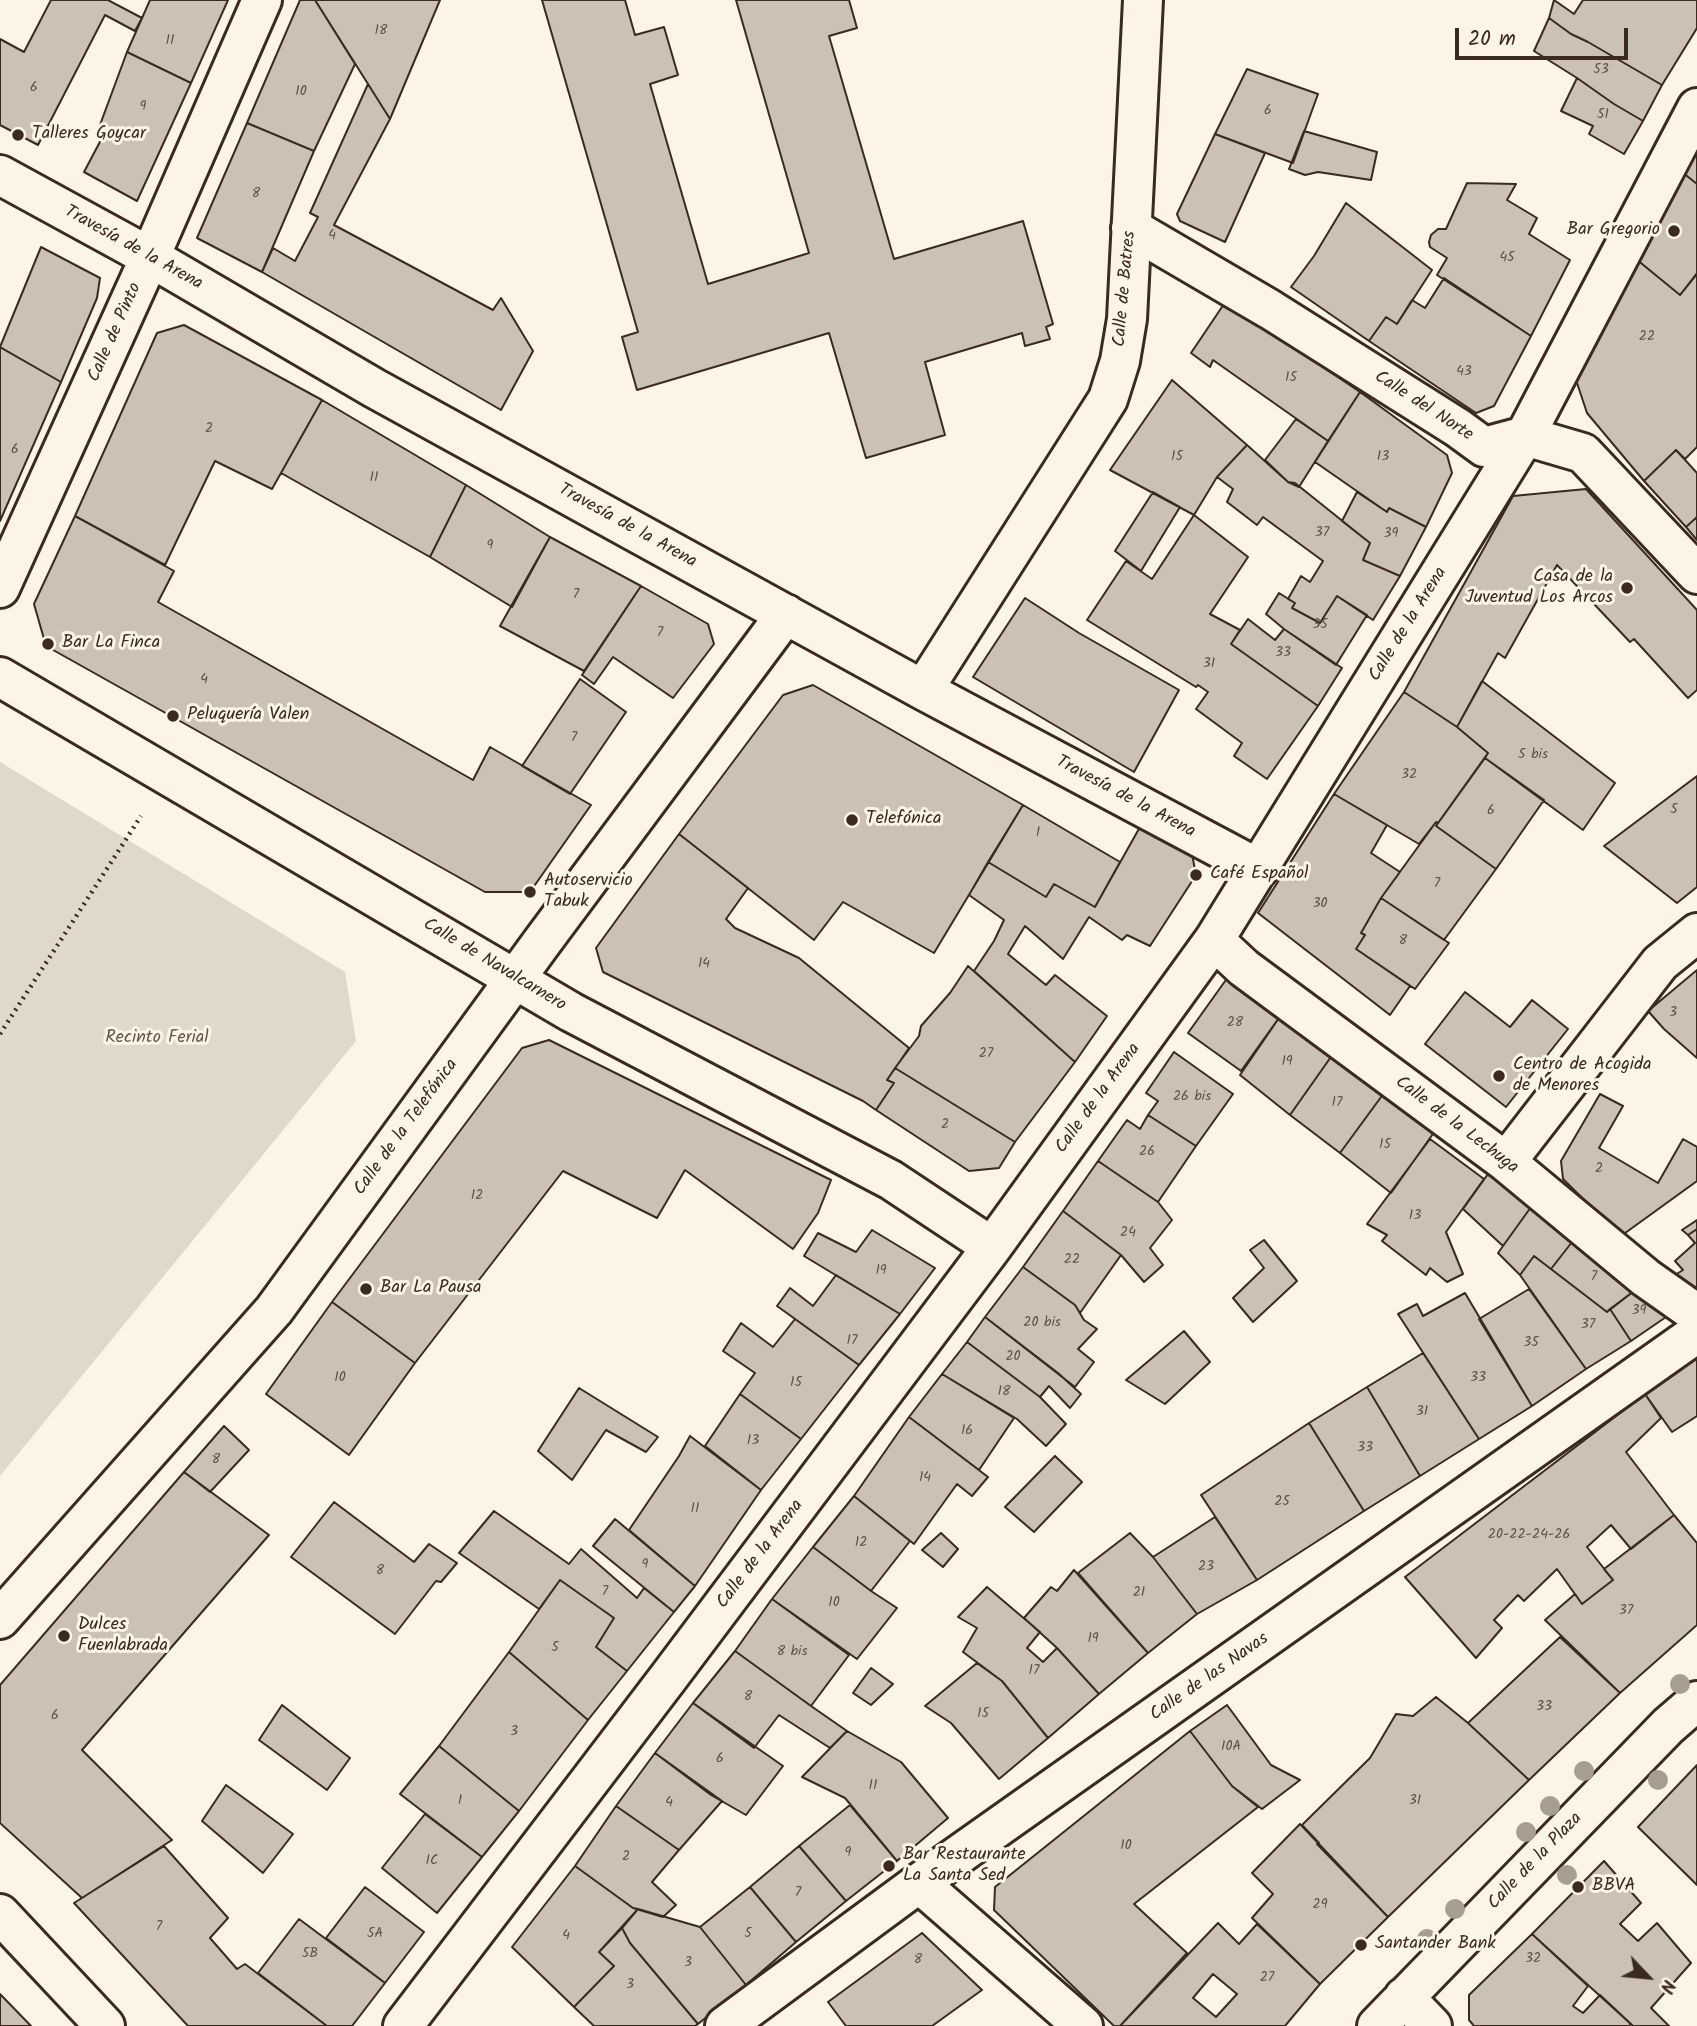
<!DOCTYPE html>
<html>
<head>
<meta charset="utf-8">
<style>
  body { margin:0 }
  #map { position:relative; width:1697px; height:2026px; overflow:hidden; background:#fcf5e5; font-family:Kalam,sans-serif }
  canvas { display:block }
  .north { position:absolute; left:1613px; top:1942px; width:70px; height:70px; -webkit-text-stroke:5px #fcf5e5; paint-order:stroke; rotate:116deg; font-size:19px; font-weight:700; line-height:28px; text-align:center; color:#3b2a1e }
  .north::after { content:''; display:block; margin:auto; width:24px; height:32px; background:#3b2a1e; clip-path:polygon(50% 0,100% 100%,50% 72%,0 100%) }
  .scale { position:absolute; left:1455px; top:28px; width:173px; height:32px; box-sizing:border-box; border:4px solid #3b2a1e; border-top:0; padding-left:9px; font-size:21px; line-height:24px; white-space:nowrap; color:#3b2a1e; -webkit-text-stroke:5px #fcf5e5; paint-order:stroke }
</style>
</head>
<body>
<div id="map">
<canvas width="1697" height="2026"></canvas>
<div class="north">N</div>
<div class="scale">20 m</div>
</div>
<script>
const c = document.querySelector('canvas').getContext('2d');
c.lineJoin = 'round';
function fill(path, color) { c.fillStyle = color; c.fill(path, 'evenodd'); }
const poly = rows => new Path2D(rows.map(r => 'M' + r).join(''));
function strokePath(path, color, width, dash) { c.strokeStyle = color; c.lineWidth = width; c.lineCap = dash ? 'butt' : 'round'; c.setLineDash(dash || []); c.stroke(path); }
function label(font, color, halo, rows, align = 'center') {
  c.font = font + ' Kalam,sans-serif'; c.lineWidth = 6; c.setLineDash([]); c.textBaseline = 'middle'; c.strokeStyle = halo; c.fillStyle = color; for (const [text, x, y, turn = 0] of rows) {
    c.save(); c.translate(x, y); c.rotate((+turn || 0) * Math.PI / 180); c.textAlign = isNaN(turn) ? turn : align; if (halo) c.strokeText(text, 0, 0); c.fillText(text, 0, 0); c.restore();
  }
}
fill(poly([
  [0,762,345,972,356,1041,0,1476]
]), '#e0d8c8');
const building = poly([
  [51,0,108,0,142,18,135,31,105,15,38,145,0,125,0,39,24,52,51,0],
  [150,0,228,0,191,83,127,52,150,0],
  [300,0,315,0,355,64,314,151,247,123,300,0],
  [315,0,440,0,390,119,368,84,315,0],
  [542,0,625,0,635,35,664,27,678,75,650,84,708,284,809,253,736,0,849,0,857,28,829,36,894,259,1023,221,1053,324,1046,327,1050,339,1025,346,1022,333,925,362,945,435,866,458,829,333,637,390,622,337,638,332,542,0],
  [1554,0,1574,14,1583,0,1697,0,1697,28,1662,85,1588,42,1571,34,1549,18,1554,0],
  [1549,18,1571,34,1588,42,1662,85,1643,121,1614,104,1577,78,1534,51,1549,18],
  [127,52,191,83,137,201,84,172,103,136,97,133,127,52],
  [1247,69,1318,94,1293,163,1215,134,1247,69],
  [1577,78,1614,104,1643,121,1624,154,1589,134,1593,126,1561,111,1577,78],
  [368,84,390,119,334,225,493,310,501,298,533,351,501,410,262,272,273,248,295,261,318,217,310,213,368,84],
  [247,123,314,151,262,272,197,238,247,123],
  [1304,131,1377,152,1371,180,1318,172,1305,175,1289,169,1304,131],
  [1215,134,1265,153,1225,242,1180,221,1177,214,1215,134],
  [1697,152,1697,184,1682,172,1697,152],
  [1682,172,1697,184,1697,273,1680,295,1636,259,1682,172],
  [1467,183,1516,184,1507,200,1537,218,1529,234,1570,260,1531,336,1437,275,1447,258,1430,247,1429,242,1431,235,1438,229,1446,229,1467,183],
  [1346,203,1432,270,1397,324,1386,317,1369,341,1291,287,1314,256,1346,203],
  [41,247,100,278,97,298,61,382,0,347,41,247],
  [1636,259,1680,295,1697,274,1697,447,1685,459,1676,450,1644,481,1587,413,1576,380,1636,259],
  [1444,278,1531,336,1494,406,1476,413,1369,341,1386,317,1397,324,1412,300,1425,308,1444,278],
  [1226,301,1360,392,1328,441,1213,360,1210,367,1191,353,1226,301],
  [184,325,322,400,272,489,215,461,165,565,75,516,157,333,184,325],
  [0,347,61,382,0,521,0,347],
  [1172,380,1247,445,1217,477,1194,515,1110,470,1172,380],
  [1360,392,1447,455,1452,473,1426,527,1389,508,1387,512,1315,462,1360,392],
  [322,400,466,485,430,557,281,473,322,400],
  [1296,419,1328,441,1299,487,1288,482,1265,460,1296,419],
  [1247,445,1288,482,1295,483,1370,543,1363,560,1400,576,1373,620,1337,596,1320,623,1292,608,1295,603,1288,599,1301,576,1310,582,1323,561,1263,517,1257,525,1227,502,1233,489,1217,477,1247,445],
  [1676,450,1697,473,1697,517,1686,527,1644,481,1676,450],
  [466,485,550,537,512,607,430,557,466,485],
  [1586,489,1697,610,1697,690,1688,698,1634,639,1630,642,1557,565,1505,658,1498,653,1457,727,1404,692,1513,496,1586,489],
  [1153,492,1180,507,1141,571,1115,551,1153,492],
  [1357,492,1387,512,1389,508,1426,527,1400,576,1363,560,1370,543,1342,521,1357,492],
  [1194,515,1248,557,1210,614,1240,630,1231,644,1318,706,1267,779,1234,756,1242,743,1196,709,1208,692,1198,685,1196,687,1087,620,1126,561,1152,579,1194,515],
  [75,516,174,571,158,602,473,780,490,747,591,805,530,892,485,892,46,646,34,604,75,516],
  [1697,517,1697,540,1686,527,1697,517],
  [550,537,641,586,584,671,500,626,550,537],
  [641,586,708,624,714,644,673,698,613,657,594,684,582,675,641,586],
  [1279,593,1295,603,1292,608,1320,623,1337,596,1367,615,1336,665,1284,629,1266,614,1279,593],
  [1025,598,1079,633,1179,690,1134,772,973,677,1025,598],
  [1248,619,1275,640,1284,629,1342,668,1318,706,1231,644,1248,619],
  [580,679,626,712,570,794,522,766,580,679],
  [1482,681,1615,783,1583,830,1485,758,1488,753,1457,727,1482,681],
  [813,685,1023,805,934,953,843,902,814,940,679,834,783,695,813,685],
  [1404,692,1457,727,1488,753,1438,823,1436,822,1419,844,1334,794,1404,692],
  [1485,758,1544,800,1496,869,1436,826,1485,758],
  [1697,776,1697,887,1677,903,1604,846,1697,776],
  [1334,794,1387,825,1371,853,1400,872,1381,898,1361,933,1365,935,1356,949,1410,986,1390,1015,1258,913,1334,794],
  [1023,805,1120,862,1095,907,1054,884,1046,897,988,862,1023,805],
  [1436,822,1438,823,1436,826,1496,869,1444,940,1381,898,1436,822],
  [1140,827,1192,854,1196,875,1150,946,1127,935,1122,940,1089,917,1063,959,1025,926,1008,954,1046,985,1055,975,1107,1016,1075,1062,974,971,994,941,1004,920,969,895,988,862,1046,897,1054,884,1095,907,1140,827],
  [679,834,748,888,726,919,735,928,799,958,909,1048,887,1080,894,1083,876,1110,863,1101,603,972,596,948,679,834],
  [1381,898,1449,943,1415,989,1356,949,1365,935,1361,933,1381,898],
  [968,966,1075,1062,1015,1142,895,1068,919,1036,921,1026,950,993,968,966],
  [1697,970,1697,1058,1664,1029,1648,1011,1697,970],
  [1228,977,1281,1015,1241,1071,1188,1033,1228,977],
  [1465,992,1510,1027,1532,1000,1568,1029,1506,1107,1425,1044,1465,992],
  [1281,1015,1333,1054,1290,1115,1240,1075,1281,1015],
  [549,1040,831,1180,818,1213,793,1249,685,1170,657,1218,563,1171,415,1363,332,1302,522,1048,549,1040],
  [1174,1052,1233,1094,1196,1146,1148,1115,1158,1101,1146,1093,1174,1052],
  [1333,1054,1384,1093,1340,1153,1290,1115,1333,1054],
  [895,1068,1015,1142,999,1168,969,1171,876,1110,894,1083,887,1080,895,1068],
  [1384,1093,1435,1131,1391,1193,1340,1153,1384,1093],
  [1600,1094,1623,1106,1599,1148,1658,1183,1683,1139,1697,1147,1697,1181,1621,1236,1563,1179,1561,1161,1600,1094],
  [1148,1115,1196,1146,1158,1202,1098,1161,1127,1120,1140,1129,1148,1115],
  [1430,1139,1484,1179,1446,1232,1463,1274,1447,1282,1430,1268,1426,1275,1382,1241,1387,1235,1367,1224,1430,1139],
  [1098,1161,1158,1202,1172,1220,1150,1248,1163,1265,1144,1282,1121,1255,1063,1211,1098,1161],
  [1488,1174,1531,1207,1503,1246,1463,1209,1488,1174],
  [1531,1207,1572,1242,1551,1269,1534,1256,1520,1275,1498,1253,1531,1207],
  [1063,1211,1121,1255,1080,1313,1075,1305,1023,1267,1063,1211],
  [1697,1220,1697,1229,1688,1235,1682,1230,1697,1220],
  [1697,1229,1697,1296,1667,1280,1683,1270,1675,1261,1695,1243,1688,1235,1697,1229],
  [872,1230,935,1268,900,1314,804,1256,818,1233,856,1252,872,1230],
  [1264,1240,1297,1281,1253,1322,1233,1298,1264,1268,1250,1250,1264,1240],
  [1572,1242,1638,1288,1607,1312,1551,1269,1572,1242],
  [1534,1256,1607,1312,1610,1309,1631,1341,1586,1369,1520,1275,1534,1256],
  [1023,1267,1075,1305,1084,1320,1097,1329,1078,1349,1094,1362,1075,1387,985,1317,1023,1267],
  [836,1275,900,1314,859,1365,777,1306,790,1288,813,1306,836,1275],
  [1638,1288,1669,1315,1631,1341,1610,1309,1638,1288],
  [1529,1289,1586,1369,1532,1406,1479,1319,1529,1289],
  [1465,1293,1532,1406,1479,1439,1398,1314,1417,1304,1423,1316,1465,1293],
  [332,1302,415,1363,349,1455,266,1394,332,1302],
  [985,1317,1058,1373,1081,1394,1070,1408,1049,1386,1040,1397,967,1342,985,1317],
  [795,1319,859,1365,801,1439,740,1394,755,1373,723,1351,741,1323,773,1347,795,1319],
  [1184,1331,1210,1362,1165,1404,1126,1380,1184,1331],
  [967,1342,1040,1397,1066,1424,1046,1446,1017,1419,942,1374,967,1342],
  [1423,1353,1479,1439,1420,1476,1367,1387,1423,1353],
  [1697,1356,1697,1416,1672,1432,1645,1394,1697,1356],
  [942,1374,1014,1418,979,1470,909,1417,942,1374],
  [1367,1387,1420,1476,1364,1511,1309,1423,1367,1387],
  [579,1388,658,1437,646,1452,606,1430,572,1480,538,1451,579,1388],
  [740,1394,801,1439,761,1490,705,1446,740,1394],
  [1645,1394,1661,1418,1626,1452,1674,1515,1631,1549,1611,1525,1587,1547,1613,1580,1582,1604,1557,1569,1524,1601,1518,1595,1494,1620,1502,1628,1476,1658,1405,1577,1645,1394],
  [909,1417,988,1477,972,1496,957,1484,914,1544,854,1496,909,1417],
  [1309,1423,1364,1511,1257,1580,1201,1495,1309,1423],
  [224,1426,249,1450,210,1492,184,1472,224,1426],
  [690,1436,761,1490,695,1586,629,1530,679,1456,690,1436],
  [1055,1456,1082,1482,1034,1532,1005,1507,1055,1456],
  [184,1472,269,1535,82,1750,172,1840,82,1898,0,1823,0,1685,184,1472],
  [854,1496,910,1541,871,1591,813,1547,854,1496],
  [334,1502,414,1562,429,1544,457,1563,441,1582,436,1581,395,1634,291,1557,334,1502],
  [494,1511,569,1564,581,1549,637,1598,644,1588,674,1612,627,1671,596,1647,614,1618,560,1580,539,1609,459,1553,494,1511],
  [1674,1515,1697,1543,1697,1625,1620,1693,1545,1620,1575,1594,1582,1604,1613,1580,1604,1569,1674,1515],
  [1215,1517,1257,1580,1197,1614,1153,1557,1215,1517],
  [615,1519,695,1586,674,1612,593,1546,615,1519],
  [941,1533,958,1549,943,1567,922,1550,941,1533],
  [1130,1533,1153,1557,1197,1614,1148,1653,1078,1573,1130,1533],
  [813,1547,871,1591,897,1608,857,1659,772,1599,813,1547],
  [1074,1570,1148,1653,1099,1694,1057,1648,1024,1618,1051,1587,1057,1591,1074,1570],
  [560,1580,614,1618,596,1647,627,1671,588,1720,509,1652,560,1580],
  [987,1587,1040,1632,1027,1648,1043,1662,1057,1648,1099,1694,1048,1738,1002,1681,963,1652,977,1628,958,1617,987,1587],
  [772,1599,849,1655,811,1706,735,1651,772,1599],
  [1560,1637,1620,1693,1529,1780,1468,1723,1560,1637],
  [735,1651,811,1706,847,1731,830,1748,779,1715,754,1748,693,1703,735,1651],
  [509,1652,588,1720,519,1811,439,1746,509,1652],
  [977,1663,1002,1681,1048,1738,999,1779,951,1723,925,1706,977,1663],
  [871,1668,893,1684,871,1705,853,1693,871,1668],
  [1436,1697,1468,1723,1529,1780,1388,1917,1317,1844,1319,1843,1302,1825,1370,1758,1396,1714,1413,1716,1436,1697],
  [693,1703,783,1766,746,1815,711,1795,655,1753,693,1703],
  [282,1705,350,1758,327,1790,259,1740,282,1705],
  [1227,1705,1271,1765,1300,1780,1262,1809,1232,1786,1190,1731,1227,1705],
  [847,1731,901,1762,948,1818,897,1861,845,1798,802,1777,847,1731],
  [1190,1731,1232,1786,1258,1807,1134,1904,1187,1953,1120,2026,1114,2026,994,1910,995,1887,1190,1731],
  [439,1746,519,1811,482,1857,400,1794,439,1746],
  [655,1753,722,1801,679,1850,616,1806,655,1753],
  [1697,1765,1697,1885,1638,1827,1697,1765],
  [226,1785,293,1834,263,1873,202,1821,226,1785],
  [850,1805,897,1861,846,1901,799,1846,850,1805],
  [616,1806,679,1850,652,1882,676,1905,663,1917,633,1908,575,1866,616,1806],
  [425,1814,482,1857,437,1913,382,1868,425,1814],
  [1300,1824,1388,1917,1320,1984,1252,1918,1273,1894,1252,1873,1300,1824],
  [164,1846,228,1918,210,1938,237,1969,245,1964,327,2026,188,2026,74,1903,164,1846],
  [799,1846,846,1901,796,1942,750,1887,799,1846],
  [1604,1861,1641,1903,1620,1924,1638,1941,1657,1923,1691,1963,1651,2008,1669,2026,1633,2026,1532,1934,1604,1861],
  [575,1866,633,1908,638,1909,599,1952,614,1966,574,2007,512,1947,575,1866],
  [365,1887,424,1932,385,1983,326,1938,365,1887],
  [750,1887,796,1942,746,1985,700,1927,750,1887],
  [638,1909,700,1927,746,1985,698,2024,630,1943,622,1928,638,1909],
  [299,1919,385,1983,352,2026,327,2026,258,1973,299,1919],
  [1218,1923,1239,1944,1257,1924,1320,1984,1285,2026,1120,2026,1218,1923],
  [1213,1974,1237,1994,1216,2017,1193,1998,1213,1974],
  [622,1928,630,1943,698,2024,695,2026,594,2026,574,2007,614,1966,599,1952,622,1928],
  [922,1933,982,1990,932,2026,846,2026,828,2002,922,1933],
  [1532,1934,1588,1986,1573,2006,1583,2013,1600,1995,1631,2024,1629,2026,1474,2026,1469,2020,1469,1995,1532,1934],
  [0,1994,31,2026,0,2026,0,1994]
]);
fill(building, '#ccc2b3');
strokePath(building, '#3b2a1e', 2);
const street = poly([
  [0,175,150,257,374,388,923,690,1259,869],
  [1131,228,1271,310,1458,428,1484,447,1525,436,1583,453,1697,574],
  [0,588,150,257,262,0],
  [0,677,571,1012,891,1180,992,1247],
  [923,690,1108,399,1120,361,1127,319,1143,0],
  [1214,940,1244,968,1506,1162,1646,1278,1697,1314],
  [1506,1162,1660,963,1697,933],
  [0,1619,274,1310,542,942,786,614],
  [919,1883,1083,2026],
  [0,1914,105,2026],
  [1404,1997,1432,2026],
  [403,2026,668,1678,992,1247,1214,940,1525,436,1697,108],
  [725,2026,919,1883,1697,1333],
  [1377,2026,1668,1726,1697,1701]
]);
strokePath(street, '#3b2a1e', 44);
strokePath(poly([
  [0,1034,141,816]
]), '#3b2a1e', 4.5, [2, 5]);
strokePath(street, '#fcf5e5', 38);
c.fillStyle = '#a89e8f';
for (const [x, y] of [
  [1680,1684],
  [1584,1771],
  [1658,1780],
  [1550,1806],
  [1526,1832],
  [1567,1875],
  [1455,1909],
  [1427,1939]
]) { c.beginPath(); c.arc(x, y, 10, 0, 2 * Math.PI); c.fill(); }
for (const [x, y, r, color] of [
  [18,135,7,"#3b2a1e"],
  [1674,231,7,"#3b2a1e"],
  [1627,588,7,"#3b2a1e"],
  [48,644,7,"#3b2a1e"],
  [173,716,7,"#3b2a1e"],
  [852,820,7,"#3b2a1e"],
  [1196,875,7,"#3b2a1e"],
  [530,892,7,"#3b2a1e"],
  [1499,1076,7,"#3b2a1e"],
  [366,1289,7,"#3b2a1e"],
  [64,1636,7,"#3b2a1e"],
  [889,1866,7,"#3b2a1e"],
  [1578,1887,7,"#3b2a1e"],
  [1361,1945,7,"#3b2a1e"]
]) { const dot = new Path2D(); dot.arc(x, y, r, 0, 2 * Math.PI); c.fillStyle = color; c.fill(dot); strokePath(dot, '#fcf5e5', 2.5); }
label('14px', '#5f5043', null, [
  ["18",381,32],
  ["11",170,42],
  ["53",1601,71],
  ["6",34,89],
  ["10",301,93],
  ["9",143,108],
  ["6",1268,112],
  ["51",1603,116],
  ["8",256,195],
  ["4",332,237],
  ["45",1507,259],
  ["22",1647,338],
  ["43",1464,373],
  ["15",1291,379],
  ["2",209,430],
  ["6",15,451],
  ["15",1177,458],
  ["13",1383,458],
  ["11",374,479],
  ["37",1322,534],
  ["39",1391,535],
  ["9",490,547],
  ["7",576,596],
  ["35",1320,626],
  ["7",660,634],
  ["33",1283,654],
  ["31",1209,665],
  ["4",204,681],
  ["7",574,739],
  ["5 bis",1533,756],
  ["32",1409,776],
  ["5",1674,811],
  ["6",1491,812],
  ["1",1038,834],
  ["7",1437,885],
  ["30",1320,905],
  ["8",1403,942],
  ["14",704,965],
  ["3",1673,1014],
  ["28",1235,1024],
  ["27",986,1055],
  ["19",1287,1063],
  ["26 bis",1192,1098],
  ["17",1337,1104],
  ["2",945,1126],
  ["15",1385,1146],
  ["26",1147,1153],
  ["2",1599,1170],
  ["12",477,1197],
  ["13",1415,1217],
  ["24",1128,1234],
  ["22",1072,1261],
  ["19",881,1272],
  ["7",1594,1278],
  ["39",1639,1312],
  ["20 bis",1042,1324],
  ["37",1588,1326],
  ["17",852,1342],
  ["35",1531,1344],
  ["20",1013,1358],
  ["10",340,1379],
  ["33",1478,1379],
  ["15",796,1384],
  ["18",1004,1393],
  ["31",1422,1413],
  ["16",967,1432],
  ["13",753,1442],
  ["33",1365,1449],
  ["8",216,1461],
  ["14",925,1479],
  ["25",1282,1503],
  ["11",695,1510],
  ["20-22-24-26",1529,1536],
  ["12",861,1544],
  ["9",645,1566],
  ["23",1206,1568],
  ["8",380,1572],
  ["7",605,1593],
  ["21",1139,1594],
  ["10",834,1604],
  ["37",1626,1612],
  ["19",1093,1640],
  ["5",555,1649],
  ["8 bis",792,1653],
  ["17",1034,1672],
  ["8",748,1698],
  ["33",1544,1708],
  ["15",983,1715],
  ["6",55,1717],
  ["3",514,1733],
  ["10A",1231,1748],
  ["6",720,1760],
  ["11",873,1787],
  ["1",460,1802],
  ["31",1415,1802],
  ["4",669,1804],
  ["10",1126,1847],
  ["9",848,1854],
  ["2",626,1858],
  ["1C",432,1862],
  ["7",798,1894],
  ["29",1320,1906],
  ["7",159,1928],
  ["5A",375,1935],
  ["5",748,1935],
  ["4",566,1937],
  ["5B",310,1955],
  ["32",1533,1960],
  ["8",918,1961],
  ["3",688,1964],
  ["27",1267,1979],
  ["3",630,1986]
]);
label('18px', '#3b2a1e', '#fcf5e5', [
  ["Talleres Goycar",32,135],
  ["Bar Gregorio",1660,231,"right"],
  ["Casa de la",1613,578,"right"],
  ["Juventud Los Arcos",1613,599,"right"],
  ["Bar La Finca",62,644],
  ["Peluquería Valen",187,716],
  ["Telefónica",866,820],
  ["Café Español",1210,875],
  ["Autoservicio",544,882],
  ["Tabuk",544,903],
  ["Centro de Acogida",1513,1066],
  ["de Menores",1513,1087],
  ["Bar La Pausa",380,1289],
  ["Dulces",78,1626],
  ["Fuenlabrada",78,1647],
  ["Bar Restaurante",903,1856],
  ["La Santa Sed",903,1877],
  ["BBVA",1592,1887],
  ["Santander Bank",1375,1945]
], 'left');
label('18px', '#3b2a1e', '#fcf5e5', [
  ["Travesía de la Arena",133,249,29],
  ["Calle de Batres",1126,289,-85],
  ["Calle de Pinto",116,333,-66],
  ["Calle del Norte",1423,407,33],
  ["Travesía de la Arena",627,527,29],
  ["Calle de la Arena",1409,625,-58],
  ["Travesía de la Arena",1125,798,28],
  ["Calle de Navalcarnero",494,966,31],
  ["Calle de la Arena",1099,1099,-54],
  ["Calle de la Lechuga",1456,1126,37],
  ["Calle de la Telefónica",407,1128,-54],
  ["Calle de la Arena",761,1555,-53],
  ["Calle de las Navas",1210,1678,-35],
  ["Calle de la Plaza",1536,1862,-46]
]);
label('18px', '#645648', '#fcf5e5', [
  ["Recinto Ferial",157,1039]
]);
</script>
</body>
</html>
